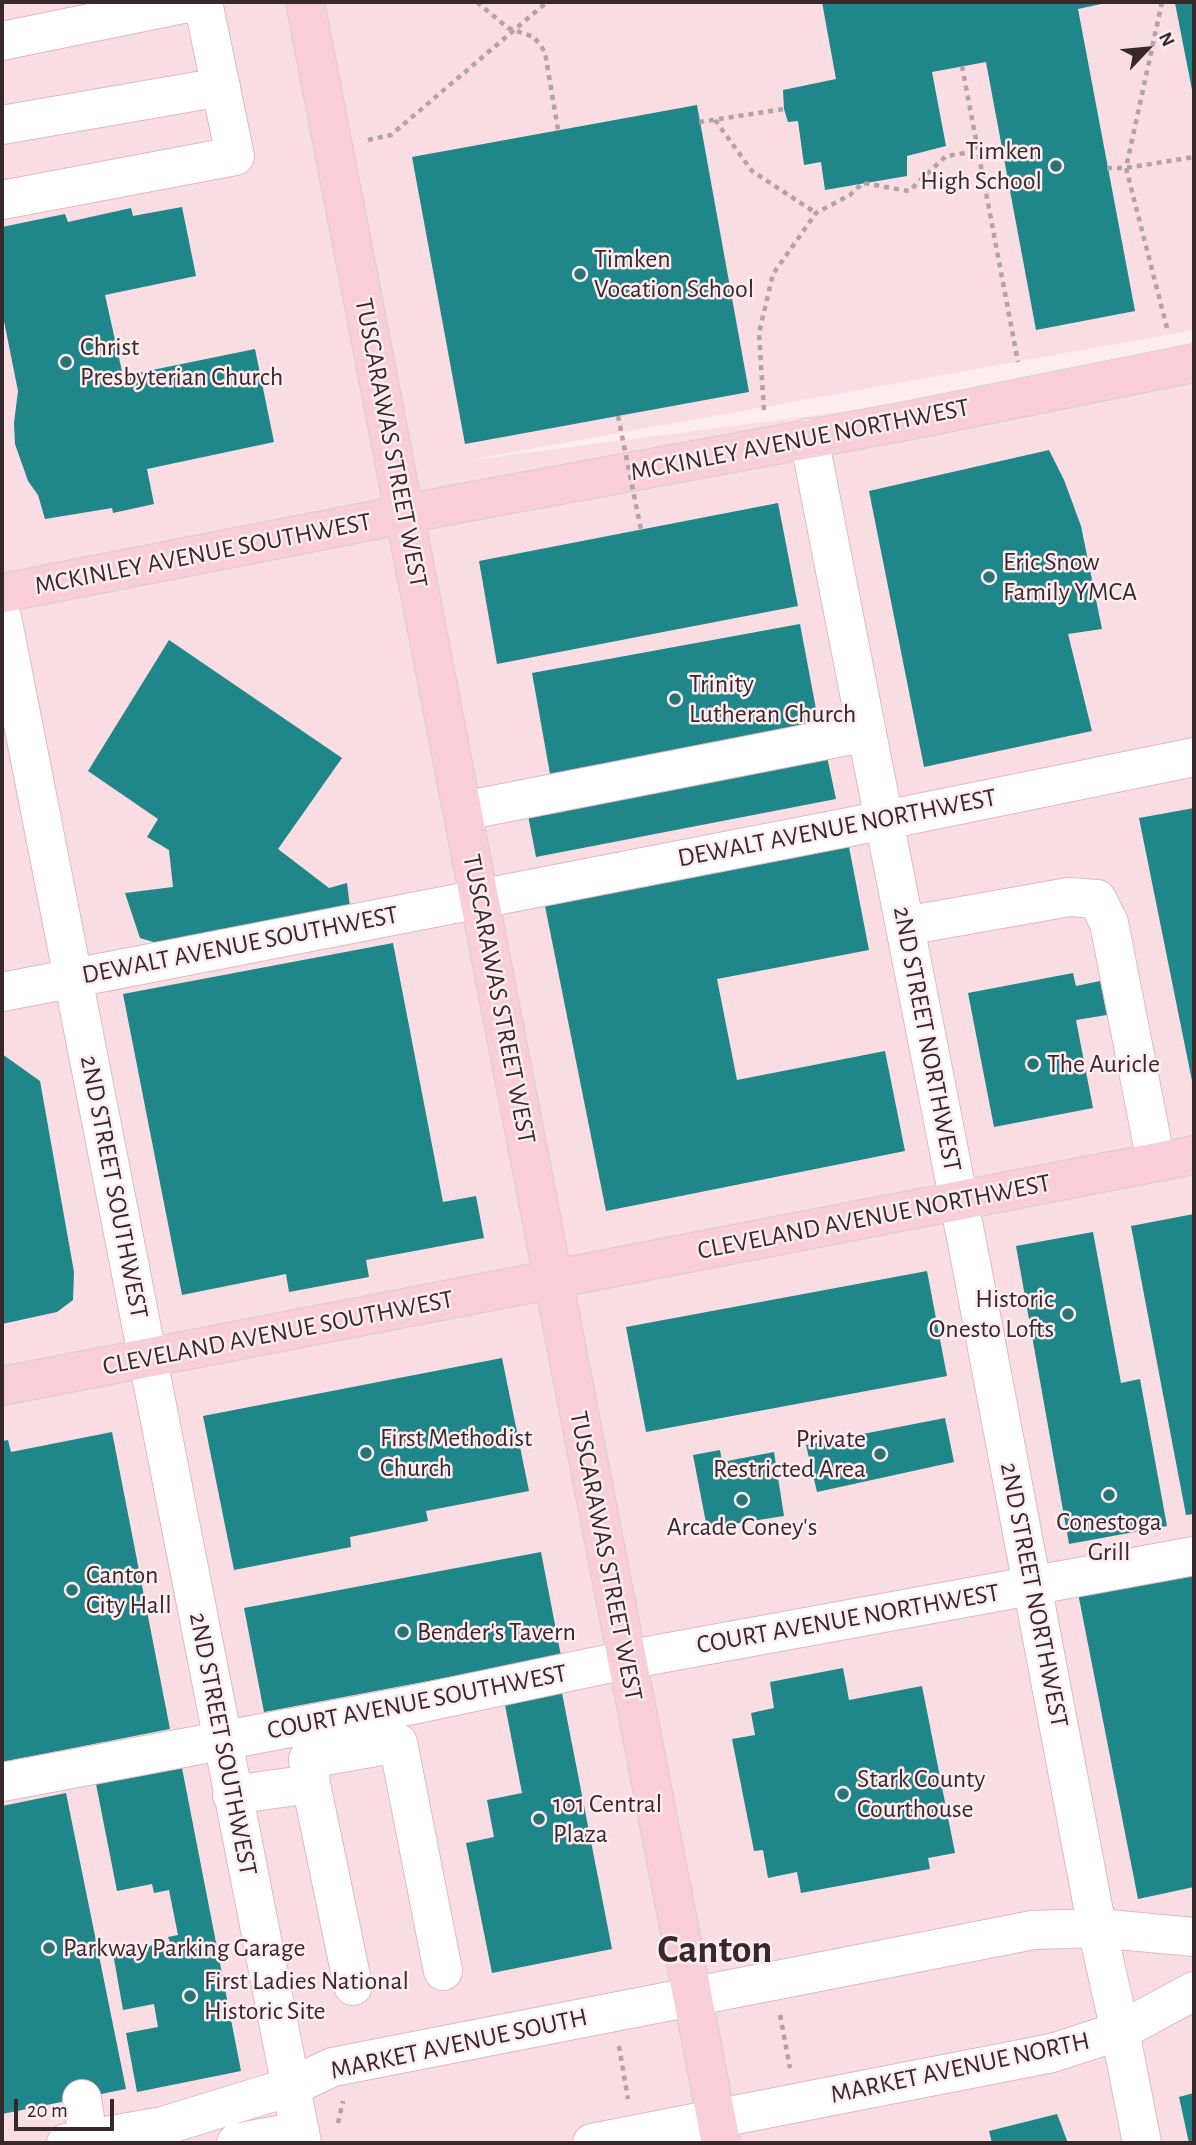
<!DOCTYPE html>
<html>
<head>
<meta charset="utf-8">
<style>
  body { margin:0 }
  #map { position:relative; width:1196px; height:2145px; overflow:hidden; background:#fdedf1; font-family:"Alegreya Sans",sans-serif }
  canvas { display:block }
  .frame { position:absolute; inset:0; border:4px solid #37282c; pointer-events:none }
  .north { position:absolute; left:1112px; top:14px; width:70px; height:70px; -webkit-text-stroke:5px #fdedf1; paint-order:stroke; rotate:64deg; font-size:19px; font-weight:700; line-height:28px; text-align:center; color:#37282c }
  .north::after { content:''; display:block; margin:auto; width:24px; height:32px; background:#37282c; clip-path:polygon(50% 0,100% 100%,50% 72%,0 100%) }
  .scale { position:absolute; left:14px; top:2099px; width:100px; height:32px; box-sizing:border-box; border:4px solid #37282c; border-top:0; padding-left:9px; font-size:21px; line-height:24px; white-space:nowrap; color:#37282c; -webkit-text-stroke:5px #fdedf1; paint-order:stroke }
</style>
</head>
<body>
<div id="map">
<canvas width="1196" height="2145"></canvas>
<div class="frame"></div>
<div class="north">N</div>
<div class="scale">20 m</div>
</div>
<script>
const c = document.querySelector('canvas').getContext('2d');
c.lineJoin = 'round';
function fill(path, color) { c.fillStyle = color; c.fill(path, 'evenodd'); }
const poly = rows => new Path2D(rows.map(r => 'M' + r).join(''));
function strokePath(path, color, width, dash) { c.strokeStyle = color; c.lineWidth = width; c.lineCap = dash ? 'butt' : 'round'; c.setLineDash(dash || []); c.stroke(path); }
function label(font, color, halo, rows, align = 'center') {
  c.font = font + ' "Alegreya Sans",sans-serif'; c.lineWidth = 5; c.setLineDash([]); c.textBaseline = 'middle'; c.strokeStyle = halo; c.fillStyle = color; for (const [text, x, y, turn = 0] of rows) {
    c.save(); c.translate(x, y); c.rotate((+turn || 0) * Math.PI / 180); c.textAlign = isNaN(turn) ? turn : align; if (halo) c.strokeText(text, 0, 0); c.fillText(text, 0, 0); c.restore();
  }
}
fill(poly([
  [2,2,1194,2,1194,330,463,461,1194,366,1194,2143,2,2143]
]), '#fadce3');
fill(poly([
  [822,2,1101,2,1101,4,1078,9,1135,311,1036,330,986,62,932,72,946,146,907,156,907,176,825,190,821,162,804,165,798,121,788,122,784,109,783,90,836,79],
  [1184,2,1194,2,1194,100,1175,3],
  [697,105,749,392,465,444,412,157],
  [182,207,196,276,105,295,123,376,255,349,274,442,147,469,154,504,113,513,112,508,45,519,38,495,28,481,15,444,14,423,18,391,2,311,2,227,65,214,68,222,131,208,133,216],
  [1049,450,1064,480,1081,526,1102,629,1068,634,1092,731,924,767,869,491],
  [778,503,798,606,497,664,479,561],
  [800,624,819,725,550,774,532,673],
  [169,640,342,758,278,849,329,888,347,883,350,907,167,946,140,938,125,893,173,887,169,850,147,837,158,819,88,771],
  [826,752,836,799,536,857,527,810],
  [1194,808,1194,1086,1193,1086,1139,818],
  [849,847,869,950,717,979,737,1080,885,1051,905,1151,606,1211,545,906],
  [393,943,443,1202,476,1196,484,1238,366,1260,369,1277,289,1292,286,1274,182,1295,123,994],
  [1073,973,1076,986,1100,981,1107,1015,1076,1020,1093,1108,994,1127,968,993],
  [2,1054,40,1081,74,1272,73,1300,57,1312,2,1324],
  [1194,1214,1194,1514,1186,1515,1131,1226],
  [1093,1232,1121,1383,1140,1379,1167,1526,1069,1544,1016,1246],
  [927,1271,947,1376,646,1432,626,1327],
  [502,1358,529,1491,426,1511,428,1521,350,1537,351,1547,234,1570,203,1416],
  [945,1418,954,1462,817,1492,806,1445],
  [112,1432,170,1729,2,1762,2,1441,8,1440,11,1452],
  [720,1450,722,1462,774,1452,784,1516,707,1528,693,1455],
  [541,1552,561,1656,264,1712,244,1608],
  [1194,1571,1194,1887,1138,1899,1078,1593],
  [843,1668,849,1700,922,1686,955,1853,928,1858,930,1869,801,1893,797,1872,768,1878,763,1850,754,1851,732,1739,755,1735,751,1713,774,1708,770,1682],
  [562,1693,612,1949,492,1973,466,1843,494,1837,487,1800,522,1793,505,1705],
  [182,1768,241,2071,137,2092,126,2033,158,2027,154,2004,123,2010,113,1953,170,1942,168,1937,178,1935,169,1890,154,1893,152,1884,117,1891,96,1784],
  [66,1793,126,2089,2,2114,2,1806],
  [1194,2093,1194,2143,1189,2143,1179,2097],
  [1057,2114,1068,2143,992,2143,989,2131]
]), '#1f8689');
const minor = poly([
  [2,41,193,2],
  [2,125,221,87],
  [2,200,235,156,203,2],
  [809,438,971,1263,1097,1928,1120,2031,1142,2143],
  [2,617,302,2143],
  [463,811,867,732],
  [905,926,1069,897,1097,899,1109,923,1156,1162],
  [2,992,885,820,1194,757],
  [2,1782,412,1705,626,1660,1194,1556],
  [311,1784,353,1986],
  [232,1795,311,1784,308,1759,398,1743,443,1971],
  [82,2099,89,2143],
  [66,2143,163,2126,290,2087,333,2067,1033,1930,1097,1928,1194,1937],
  [236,2143,300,2131],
  [592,2143,1052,2053,1120,2031,1194,1991]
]);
const major = poly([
  [305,2,721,2143],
  [2,593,462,503,906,421,1194,363],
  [2,1386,1194,1155]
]);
strokePath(minor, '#e0b9c2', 40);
strokePath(major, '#d3d0d1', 40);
strokePath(poly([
  [477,2,508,28,534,37,545,52,558,130],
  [1162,2,1126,168,1168,332],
  [962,66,1018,362],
  [715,120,752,171,816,213],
  [699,122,784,109],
  [368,140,391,135,547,2],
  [1107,168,1126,168,1194,157],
  [764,410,759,333,773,274,816,213,850,195,863,183,909,191,946,156,978,151],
  [780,2015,790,2068],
  [619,2046,628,2099],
  [338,2123,343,2101]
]), '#b2a2a6', 4.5, [5, 5]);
strokePath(minor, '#fff', 38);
strokePath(major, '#faced9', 38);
strokePath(poly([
  [618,416,641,530]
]), '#b2a2a6', 4.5, [5, 5]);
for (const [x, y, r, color] of [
  [1056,166,7,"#297375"],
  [580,274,7,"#297375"],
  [66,362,7,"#297375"],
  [989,577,7,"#297375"],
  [675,699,7,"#297375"],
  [1033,1064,7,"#297375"],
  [1068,1314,7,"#297375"],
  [366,1453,7,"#297375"],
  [880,1454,7,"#297375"],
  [1109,1495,7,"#297375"],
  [742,1500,7,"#297375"],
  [72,1590,7,"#297375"],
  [403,1632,7,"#297375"],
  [843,1794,7,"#297375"],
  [539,1819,7,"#297375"],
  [49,1948,7,"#297375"],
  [190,1996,7,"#297375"]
]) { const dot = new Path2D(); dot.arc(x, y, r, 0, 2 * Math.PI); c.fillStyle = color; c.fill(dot); strokePath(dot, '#fdedf1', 2.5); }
label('26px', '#37282c', '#fdedf1', [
  ["Timken",1042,151,"right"],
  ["High School",1042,181,"right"],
  ["Timken",594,259],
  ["Vocation School",594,289],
  ["Christ",80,347],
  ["Presbyterian Church",80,377],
  ["Eric Snow",1003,562],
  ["Family YMCA",1003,592],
  ["Trinity",689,684],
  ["Lutheran Church",689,714],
  ["The Auricle",1047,1064],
  ["Historic",1054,1299,"right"],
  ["Onesto Lofts",1054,1329,"right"],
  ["First Methodist",380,1438],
  ["Church",380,1468],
  ["Private",866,1439,"right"],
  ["Restricted Area",866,1469,"right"],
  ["Conestoga",1109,1522,"center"],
  ["Grill",1109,1552,"center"],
  ["Arcade Coney's",742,1527,"center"],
  ["Canton",86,1575],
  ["City Hall",86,1605],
  ["Bender's Tavern",417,1632],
  ["Stark County",857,1779],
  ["Courthouse",857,1809],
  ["101 Central",553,1804],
  ["Plaza",553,1834],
  ["Parkway Parking Garage",63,1948],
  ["First Ladies National",204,1981],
  ["Historic Site",204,2011]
], 'left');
label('26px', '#37282c', '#fdedf1', [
  ["MCKINLEY AVENUE NORTHWEST",800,440,-11],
  ["TUSCARAWAS STREET WEST",391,443,79],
  ["MCKINLEY AVENUE SOUTHWEST",203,554,-11],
  ["DEWALT AVENUE NORTHWEST",837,828,-11],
  ["DEWALT AVENUE SOUTHWEST",240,945,-11],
  ["TUSCARAWAS STREET WEST",499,999,79],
  ["2ND STREET NORTHWEST",927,1039,79],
  ["2ND STREET SOUTHWEST",114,1187,79],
  ["CLEVELAND AVENUE NORTHWEST",874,1217,-11],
  ["CLEVELAND AVENUE SOUTHWEST",278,1333,-11],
  ["TUSCARAWAS STREET WEST",606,1556,79],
  ["2ND STREET NORTHWEST",1034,1595,79],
  ["COURT AVENUE NORTHWEST",848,1619,-10],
  ["COURT AVENUE SOUTHWEST",417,1702,-11],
  ["2ND STREET SOUTHWEST",223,1744,79],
  ["MARKET AVENUE SOUTH",459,2044,-12],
  ["MARKET AVENUE NORTH",960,2068,-12]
]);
label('bold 40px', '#37282c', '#fdedf1', [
  ["Canton",715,1950]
]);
</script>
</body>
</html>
